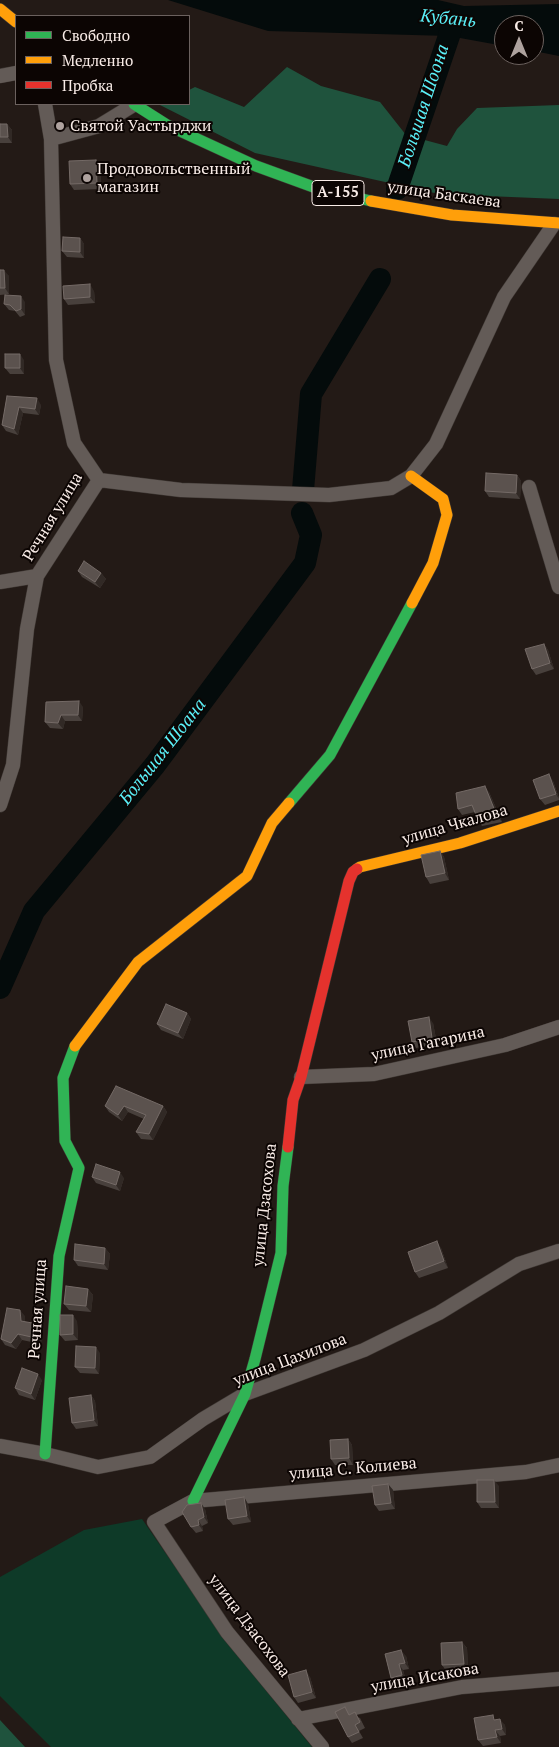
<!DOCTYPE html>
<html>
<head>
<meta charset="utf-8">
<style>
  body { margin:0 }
  #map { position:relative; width:559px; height:1747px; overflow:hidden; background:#231a16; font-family:"PT Serif",serif }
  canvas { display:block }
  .legend { position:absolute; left:15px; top:15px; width:175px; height:90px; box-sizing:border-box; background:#0c0503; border:1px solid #6b615e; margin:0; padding:6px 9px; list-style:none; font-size:15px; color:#f9ece7 }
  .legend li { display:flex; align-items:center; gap:10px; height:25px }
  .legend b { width:25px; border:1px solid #6b615e }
  .north { position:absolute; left:494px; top:15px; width:50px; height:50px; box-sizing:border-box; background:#0c0503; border:1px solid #6b615e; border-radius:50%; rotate:0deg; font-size:14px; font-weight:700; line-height:20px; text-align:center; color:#f9ece7 }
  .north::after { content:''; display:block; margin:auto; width:18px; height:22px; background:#aea29e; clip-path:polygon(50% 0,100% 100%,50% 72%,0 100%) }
</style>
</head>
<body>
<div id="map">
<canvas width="559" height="1747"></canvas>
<ul class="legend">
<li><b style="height:6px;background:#30b455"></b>Свободно</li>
<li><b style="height:6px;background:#ff9f0a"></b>Медленно</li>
<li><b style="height:6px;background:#e5322d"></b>Пробка</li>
</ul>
<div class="north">С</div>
</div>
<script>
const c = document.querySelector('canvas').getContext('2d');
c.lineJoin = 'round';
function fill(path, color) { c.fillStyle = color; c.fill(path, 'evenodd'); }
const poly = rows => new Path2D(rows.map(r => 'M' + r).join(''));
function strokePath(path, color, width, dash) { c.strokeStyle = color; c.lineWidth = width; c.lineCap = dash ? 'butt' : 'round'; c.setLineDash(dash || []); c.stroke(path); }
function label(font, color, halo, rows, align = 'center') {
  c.font = font + ' "PT Serif",serif'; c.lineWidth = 4; c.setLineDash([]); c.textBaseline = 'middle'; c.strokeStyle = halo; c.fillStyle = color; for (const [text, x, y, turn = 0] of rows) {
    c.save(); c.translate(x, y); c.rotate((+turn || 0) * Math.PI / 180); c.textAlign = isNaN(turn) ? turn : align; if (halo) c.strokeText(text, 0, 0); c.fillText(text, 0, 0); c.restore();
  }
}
fill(poly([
  [142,1519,229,1645,312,1747,51,1747,0,1696,0,1577,84,1530]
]), '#0e3a28');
fill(poly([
  [287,67,321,86,380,102,406,135,447,146,457,129,477,108,559,105,559,199,439,194,255,153,158,104,189,104,189,90,195,87,244,107],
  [0,1720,25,1747,0,1747]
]), '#1f533d');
fill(poly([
  [168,0,438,0,464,6,559,4,559,56,534,51,534,25,504,25,504,46,449,36,268,31]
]), '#040b0b');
strokePath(poly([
  [397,189,449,36,452,23],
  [303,490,311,394,380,279],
  [0,988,34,911,155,765,305,563,311,535,302,513]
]), '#040b0b', 22);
const street = poly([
  [0,76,16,73],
  [51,139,99,126,135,104],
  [99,480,181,490,329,495,391,488,411,476,436,444,504,297,554,224],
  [529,487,559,587],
  [0,582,37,576],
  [0,805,13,765,27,629,37,576,99,480,74,443,56,360,51,139,45,104],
  [301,1077,374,1074,505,1045,559,1027],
  [0,1446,45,1454,98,1467,150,1457,203,1419,245,1394,364,1350,439,1313,519,1264,559,1251],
  [298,1719,462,1687,559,1679],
  [322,1747,227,1632,154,1522,193,1501,526,1472,559,1465]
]);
const fast = poly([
  [134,104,167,125,256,166,319,189,371,201],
  [289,803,330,755,412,603],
  [45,1454,59,1256,79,1168,65,1141,63,1078,75,1046],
  [193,1501,245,1394,255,1359,281,1253,283,1186,288,1147]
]);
const slow = poly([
  [0,9,16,22],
  [371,201,452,215,559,223],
  [411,476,443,499,447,515,433,563,412,603],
  [357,869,360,867,460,843,559,811],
  [75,1046,138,962,247,876,272,823,289,803]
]);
const jam = poly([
  [288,1147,293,1100,301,1077,349,881,353,872,357,869]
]);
strokePath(street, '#3f3834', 15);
strokePath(fast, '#3f3834', 12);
strokePath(slow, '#3f3834', 12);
strokePath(jam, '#3f3834', 12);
strokePath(street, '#635b57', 14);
strokePath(fast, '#30b455', 11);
strokePath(slow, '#ff9f0a', 11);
strokePath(jam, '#e5322d', 11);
fill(poly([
  [0,124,7,124,12,130,12,143,0,143],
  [100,166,101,189,74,190,70,184],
  [80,238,84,244,84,258,67,257,62,251],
  [0,270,9,276,9,294,0,295],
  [94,291,95,303,68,305,64,299],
  [25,302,25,315,20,317,15,311,9,310,4,304],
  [24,360,24,374,10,374,5,368],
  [7,396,41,405,39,415,23,413,18,435,6,431,2,425],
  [517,475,521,481,520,499,489,497,485,491],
  [78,571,101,573,106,579,100,588,82,577],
  [544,644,548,650,554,669,536,675,532,669],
  [46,702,83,707,82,721,65,721,63,729,50,728,45,722],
  [553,781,559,798,559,800,545,805,540,799],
  [489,792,502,822,482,826,478,820,475,812,462,815,458,809],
  [440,851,444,857,449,880,430,884,426,877],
  [187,1013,191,1019,183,1039,161,1030,157,1024],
  [433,1023,437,1044,416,1048,412,1042],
  [105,1106,163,1106,167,1112,153,1140,141,1139,136,1132,144,1119,128,1112,122,1121,109,1112],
  [92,1177,124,1178,120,1191,96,1183],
  [105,1248,110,1254,108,1270,78,1266,74,1260],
  [441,1248,448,1268,419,1278,415,1272],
  [88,1289,93,1295,91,1312,69,1310,64,1304],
  [25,1316,25,1322,42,1330,41,1344,22,1340,16,1349,5,1345,1,1339],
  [77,1321,78,1340,65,1341,60,1335],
  [100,1353,99,1374,80,1373,75,1367],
  [42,1380,35,1400,19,1395,15,1388],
  [91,1395,95,1401,98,1426,76,1429,72,1423],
  [348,1439,352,1445,353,1465,335,1465,331,1459],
  [388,1484,393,1490,395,1509,379,1511,375,1505],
  [499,1486,499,1508,481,1508,477,1502],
  [244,1497,248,1504,251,1522,233,1525,228,1519],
  [205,1509,208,1523,202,1526,203,1531,196,1533,191,1527],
  [462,1642,467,1648,468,1670,447,1672,442,1665],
  [385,1654,406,1656,409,1669,403,1670,406,1681,395,1684,391,1678],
  [310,1677,316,1698,298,1703,294,1697],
  [350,1714,360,1718,365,1728,359,1731,363,1738,352,1743,348,1737],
  [496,1720,505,1725,506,1735,500,1736,501,1743,483,1746,478,1740]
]), '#48403c');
fill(poly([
  [7,124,12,130,12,143,8,137],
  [96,160,100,166,101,189,97,183],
  [80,238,84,244,84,258,80,252],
  [4,270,9,276,9,294,5,288],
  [90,284,94,291,95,303,90,297],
  [21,296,25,302,25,315,21,309],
  [20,354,24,360,24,374,20,368],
  [37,398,41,405,39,415,35,409],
  [19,407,23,413,18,435,14,429],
  [517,475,521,481,520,499,516,493],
  [101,573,106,579,100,588,95,582],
  [544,644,548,650,554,669,550,663],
  [79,701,83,707,82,721,78,715],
  [61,715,65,721,63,729,58,723],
  [549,774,553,781,559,799,556,794],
  [485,786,489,792,502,822,497,816],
  [440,851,444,857,449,880,445,873],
  [187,1013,191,1019,183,1039,178,1033],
  [429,1017,433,1023,437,1044,432,1038],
  [124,1106,128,1112,122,1121,118,1115],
  [163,1106,167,1112,153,1140,149,1134],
  [120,1172,124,1178,120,1191,116,1185],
  [437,1241,441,1248,448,1268,444,1261],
  [105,1248,110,1254,108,1270,104,1264],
  [88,1289,93,1295,91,1312,86,1306],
  [20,1310,25,1316,25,1327,21,1321],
  [73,1315,77,1321,78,1340,73,1334],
  [38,1324,42,1330,41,1344,36,1338],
  [18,1334,22,1340,16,1349,11,1343],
  [96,1347,100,1353,99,1374,95,1368],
  [38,1374,42,1380,35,1400,31,1394],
  [91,1395,95,1401,98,1426,94,1420],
  [348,1439,352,1445,353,1465,349,1458],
  [494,1480,499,1486,499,1508,495,1502],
  [388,1484,393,1490,395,1509,391,1503],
  [244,1497,248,1504,251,1522,247,1516],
  [201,1503,205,1509,208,1523,204,1517],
  [198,1520,202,1526,203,1531,199,1525],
  [462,1642,467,1648,468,1670,464,1664],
  [401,1650,406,1656,409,1669,405,1663],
  [399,1664,403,1670,406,1681,402,1675],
  [306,1670,310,1677,316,1698,312,1692],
  [500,1719,505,1725,506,1735,502,1729],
  [495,1730,500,1736,501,1743,497,1737]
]), '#312925');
const building = poly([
  [0,124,7,124,8,137,0,137,0,124],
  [96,160,97,183,70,184,69,161,96,160],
  [63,237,80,238,80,252,62,251,63,237],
  [0,270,4,270,5,288,0,288,0,270],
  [90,284,90,297,64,299,63,286,90,284],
  [5,295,21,296,21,309,16,311,10,305,4,304,5,295],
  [5,354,20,354,20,368,5,368,5,354],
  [7,396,37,398,35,409,19,407,14,429,2,425,7,396],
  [486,473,517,475,516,493,485,491,486,473],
  [84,561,101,573,95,582,78,571,84,561],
  [544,644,550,663,532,669,525,649,544,644],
  [79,701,78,715,61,715,58,723,45,722,46,702,79,701],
  [549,774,556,794,540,799,533,780,549,774],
  [485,786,497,816,478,820,472,805,458,809,456,793,485,786],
  [440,851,445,873,426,877,421,855,440,851],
  [166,1004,187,1013,178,1033,157,1024,166,1004],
  [429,1017,432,1038,412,1042,408,1021,429,1017],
  [116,1086,163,1106,149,1134,136,1132,146,1115,124,1106,118,1115,105,1106,116,1086],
  [96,1164,120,1172,116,1185,92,1177,96,1164],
  [437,1241,444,1261,415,1272,408,1252,437,1241],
  [75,1244,105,1248,104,1264,74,1260,75,1244],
  [66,1286,88,1289,86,1306,64,1304,66,1286],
  [7,1308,20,1310,21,1321,38,1324,36,1338,18,1334,11,1343,1,1339,7,1308],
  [60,1315,73,1315,73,1334,60,1335,60,1315],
  [76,1346,96,1347,95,1368,75,1367,76,1346],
  [22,1368,38,1374,31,1394,15,1388,22,1368],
  [91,1395,94,1420,72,1423,69,1398,91,1395],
  [348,1439,349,1458,331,1459,330,1440,348,1439],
  [477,1480,494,1480,495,1502,477,1502,477,1480],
  [388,1484,391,1503,375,1505,372,1486,388,1484],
  [244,1497,247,1516,228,1519,225,1500,244,1497],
  [201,1503,204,1517,198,1520,199,1525,191,1527,182,1512,187,1505,201,1503],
  [462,1642,464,1664,442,1665,441,1643,462,1642],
  [401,1650,405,1663,399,1664,402,1675,391,1678,385,1654,401,1650],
  [306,1670,312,1692,294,1697,288,1675,306,1670],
  [345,1707,349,1715,355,1712,360,1722,355,1725,359,1732,348,1737,335,1712,345,1707],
  [493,1715,494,1720,500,1719,502,1729,495,1730,497,1737,478,1740,474,1718,493,1715]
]);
fill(building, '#5b524e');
strokePath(building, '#746a66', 1);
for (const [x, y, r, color] of [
  [60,126,5,"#aea29e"],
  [87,178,5,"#aea29e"]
]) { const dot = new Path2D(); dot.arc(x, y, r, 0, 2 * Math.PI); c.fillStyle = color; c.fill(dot); strokePath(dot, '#0c0503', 2); }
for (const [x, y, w] of [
  [338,193,52]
]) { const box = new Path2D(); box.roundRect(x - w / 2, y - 12.5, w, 25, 4); c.fillStyle = '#0c0503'; c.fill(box); strokePath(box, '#f9ece7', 1); }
label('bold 15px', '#f9ece7', null, [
  ["А-155",338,193]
]);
label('16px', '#f9ece7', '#0c0503', [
  ["Святой Уастырджи",70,126],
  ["Продовольственный",97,169],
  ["магазин",97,187]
], 'left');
label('16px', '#f9ece7', '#0c0503', [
  ["улица Баскаева",444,195,8],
  ["Речная улица",53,517,-59],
  ["улица Чкалова",455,825,-16],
  ["улица Гагарина",428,1044,-12],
  ["улица Дзасохова",265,1205,-84],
  ["Речная улица",38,1309,-86],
  ["улица Цахилова",290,1360,-21],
  ["улица С. Колиева",353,1469,-5],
  ["улица Дзасохова",249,1626,53],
  ["улица Исакова",425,1678,-10]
]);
label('italic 18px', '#5aeff7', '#0c0503', [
  ["Кубань",448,19,6],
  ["Большая Шоона",424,106,-72],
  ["Большая Шоана",163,752,-52]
]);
</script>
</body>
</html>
